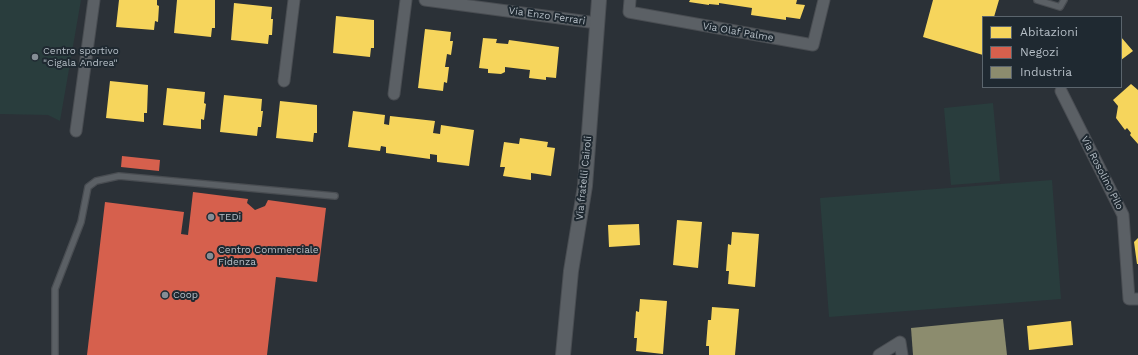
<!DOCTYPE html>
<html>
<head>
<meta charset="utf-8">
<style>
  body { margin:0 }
  #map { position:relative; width:1138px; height:355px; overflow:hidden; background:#2b3137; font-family:"Work Sans",sans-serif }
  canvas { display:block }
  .legend { position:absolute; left:982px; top:16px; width:140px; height:72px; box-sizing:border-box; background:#1f2931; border:1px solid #5b656d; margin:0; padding:5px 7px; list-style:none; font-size:12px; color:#b6bfc7 }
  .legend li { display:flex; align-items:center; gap:8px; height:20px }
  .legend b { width:20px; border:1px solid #5b656d }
</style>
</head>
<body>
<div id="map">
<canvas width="1138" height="355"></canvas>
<ul class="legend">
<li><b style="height:11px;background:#f6d55c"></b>Abitazioni</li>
<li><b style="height:11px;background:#d6604d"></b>Negozi</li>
<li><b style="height:11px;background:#8c8c6e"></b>Industria</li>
</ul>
</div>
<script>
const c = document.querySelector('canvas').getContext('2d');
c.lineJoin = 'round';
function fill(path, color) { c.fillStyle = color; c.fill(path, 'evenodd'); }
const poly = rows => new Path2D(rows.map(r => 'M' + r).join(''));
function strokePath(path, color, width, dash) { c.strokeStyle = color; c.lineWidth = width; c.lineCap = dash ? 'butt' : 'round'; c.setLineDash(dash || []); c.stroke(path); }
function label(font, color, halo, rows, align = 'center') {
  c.font = font + ' "Work Sans",sans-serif'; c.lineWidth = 4; c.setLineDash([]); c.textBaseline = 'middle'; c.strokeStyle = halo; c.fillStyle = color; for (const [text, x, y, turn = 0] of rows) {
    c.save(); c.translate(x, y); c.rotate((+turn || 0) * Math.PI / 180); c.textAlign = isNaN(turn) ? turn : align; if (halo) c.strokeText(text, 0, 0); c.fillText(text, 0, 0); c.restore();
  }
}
fill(poly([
  [0,0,81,0,60,121,48,115,0,114],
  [993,103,1000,181,951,185,944,108],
  [1052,180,1061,299,829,317,820,198]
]), '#293d3d');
fill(poly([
  [119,0,157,0,157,5,159,6,158,22,155,21,154,30,116,27],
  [177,0,215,0,215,28,212,28,211,37,174,33],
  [690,0,797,0,796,4,805,5,800,19,786,17,786,20,751,15,752,8,719,3,719,5,709,4,709,5,689,2],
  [933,0,999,0,994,17,983,17,983,55,923,37],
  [234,3,272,7,271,19,273,19,272,35,269,35,268,44,231,40],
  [336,16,374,20,374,48,371,48,370,57,333,53],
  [425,29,451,32,450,41,453,41,451,55,447,54,445,67,449,67,447,83,444,82,443,91,418,88],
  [1121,37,1133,51,1121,60],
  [483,38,497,39,496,43,508,44,509,40,559,47,556,78,546,77,546,80,529,78,530,70,505,67,505,72,501,74,488,73,488,69,479,68],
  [110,81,148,85,147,113,144,113,144,122,106,118],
  [1131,84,1138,90,1138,144,1130,135,1131,133,1127,128,1125,130,1116,118,1118,106,1113,100],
  [167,88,205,92,204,103,206,104,204,120,201,119,201,129,163,125],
  [224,95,262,99,261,111,263,111,261,127,258,127,257,136,220,132],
  [280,101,317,105,317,133,314,133,313,142,276,138],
  [353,111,385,115,384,124,389,125,390,116,435,121,433,133,440,134,441,125,474,130,469,166,437,162,437,155,430,154,430,159,386,153,386,147,381,146,380,151,348,147],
  [520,138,548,142,547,147,555,148,551,176,531,173,531,180,503,176,505,167,500,167,504,142,519,144],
  [677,220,702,222,698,268,673,265],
  [639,224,640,245,609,247,608,225],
  [732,232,759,234,755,287,728,284,729,271,726,271,728,244,731,245],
  [1138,238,1138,264,1137,264,1134,242],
  [640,299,667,301,663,354,636,351,637,338,634,338,636,311,639,312],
  [712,307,739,309,735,355,709,355,709,346,706,346,708,320,711,320],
  [1071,321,1073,345,1029,350,1027,326]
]), '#f6d55c');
fill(poly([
  [122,156,160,160,159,171,121,167],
  [193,192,248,199,247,203,255,210,265,206,268,200,326,208,317,282,276,277,267,355,87,355,105,202,184,212,181,234,188,235]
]), '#d6604d');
fill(poly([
  [1003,319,1007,355,913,355,911,328]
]), '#8c8c6e');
const service = poly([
  [1037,0,1060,7,1064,0],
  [55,355,55,289,81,222,88,187,96,181,119,176,335,196]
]);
const minor = poly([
  [425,0,597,23],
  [630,0,629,12,813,45,824,0],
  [284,81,294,0],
  [1061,91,1123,215,1129,299,1138,299],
  [394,94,406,0],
  [76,131,94,0],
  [879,355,900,342,902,355]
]);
const tertiary = poly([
  [563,355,571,271,585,186,599,0]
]);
strokePath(service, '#494d52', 8);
strokePath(minor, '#494d52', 13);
strokePath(tertiary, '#494d52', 16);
strokePath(service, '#5b6065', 5.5);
strokePath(minor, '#5b6065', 11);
strokePath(tertiary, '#5b6065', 14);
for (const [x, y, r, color] of [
  [35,57,4,"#858d95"],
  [211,217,4,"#858d95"],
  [210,256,4,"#858d95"],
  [165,295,4,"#858d95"]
]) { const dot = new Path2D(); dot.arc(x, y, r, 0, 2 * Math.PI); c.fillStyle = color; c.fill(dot); strokePath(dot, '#1f2931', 1.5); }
label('10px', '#b6bfc7', '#1f2931', [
  ["Via Enzo Ferrari",547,16,8],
  ["Via Olaf Palme",738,32,10],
  ["Via Rosolino Pilo",1102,173,63],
  ["Via fratelli Cairoli",584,178,-84]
]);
label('10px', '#b6bfc7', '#1f2931', [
  ["Centro sportivo",43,51],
  ["\"Cigala Andrea\"",43,63],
  ["TEDi",219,217],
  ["Centro Commerciale",218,250],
  ["Fidenza",218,262],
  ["Coop",173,295]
], 'left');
</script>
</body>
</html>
